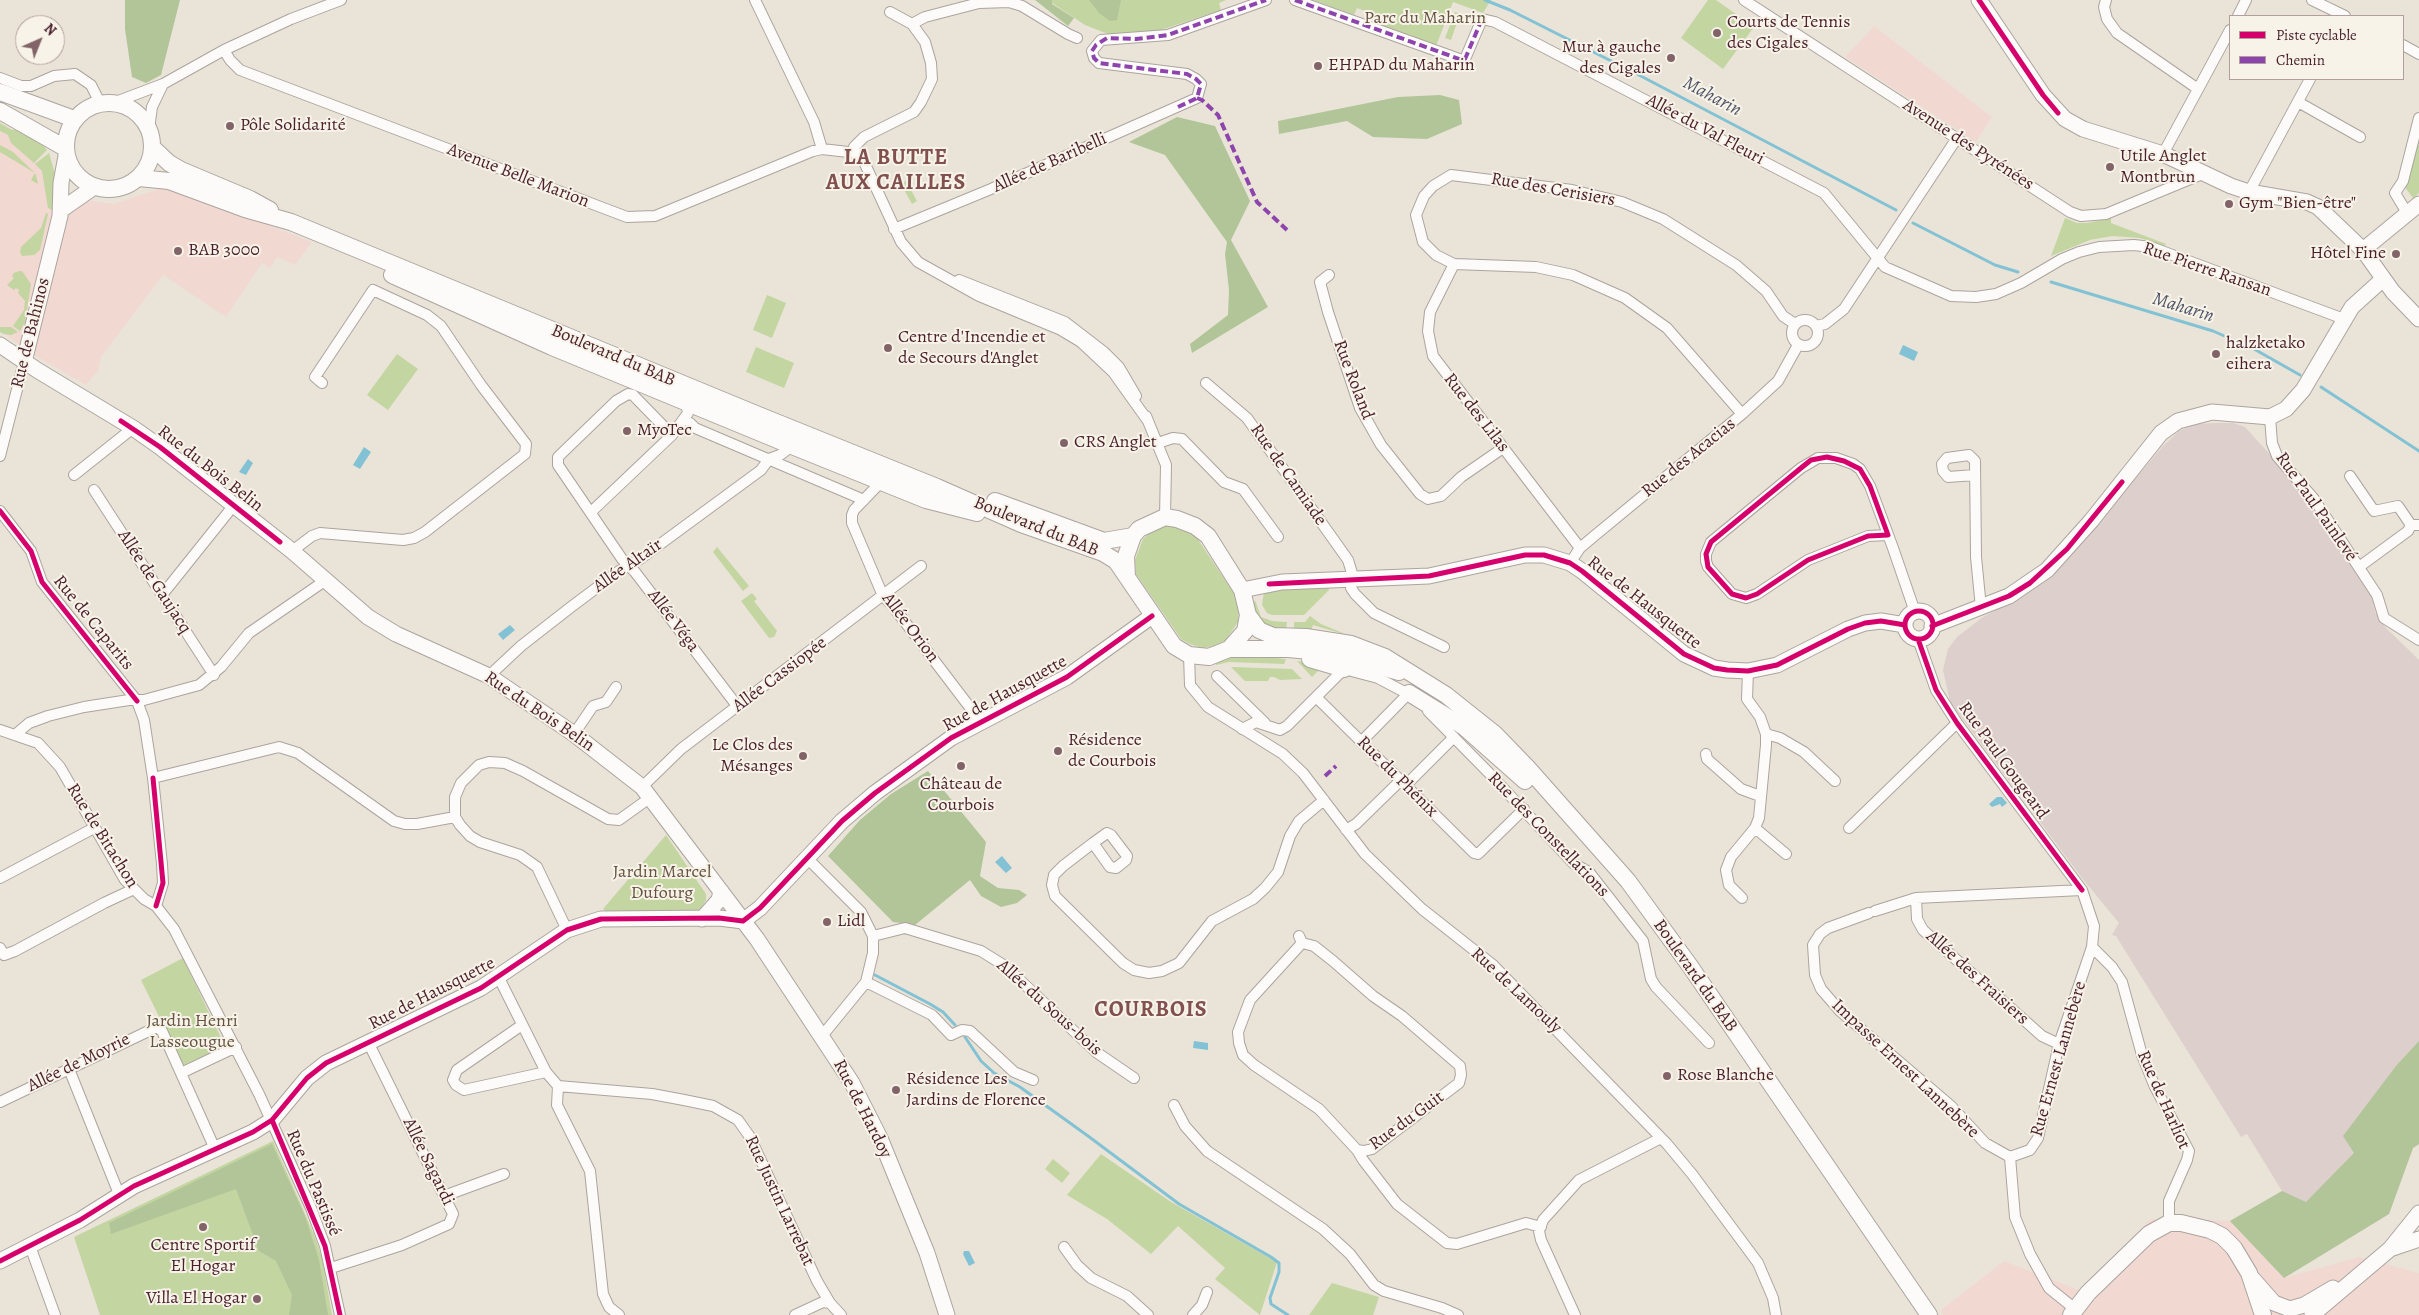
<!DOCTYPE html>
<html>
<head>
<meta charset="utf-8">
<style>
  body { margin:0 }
  #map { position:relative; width:2419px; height:1315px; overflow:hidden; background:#eae4d8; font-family:Alegreya,serif }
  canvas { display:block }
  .legend { position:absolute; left:2229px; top:15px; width:175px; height:65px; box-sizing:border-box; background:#f7f3e8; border:1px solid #b29e9c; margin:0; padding:6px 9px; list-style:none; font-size:15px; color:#4a1f2b }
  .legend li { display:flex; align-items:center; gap:10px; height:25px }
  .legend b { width:25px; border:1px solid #b29e9c }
  .north { position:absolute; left:15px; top:15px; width:50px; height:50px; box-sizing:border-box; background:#f7f3e8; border:1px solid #b29e9c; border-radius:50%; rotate:44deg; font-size:14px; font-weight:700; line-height:20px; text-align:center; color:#4a1f2b }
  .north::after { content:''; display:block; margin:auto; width:18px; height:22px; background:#826468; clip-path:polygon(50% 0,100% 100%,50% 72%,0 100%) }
</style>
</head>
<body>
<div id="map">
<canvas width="2419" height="1315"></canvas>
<ul class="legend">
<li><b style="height:6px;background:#d6006c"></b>Piste cyclable</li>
<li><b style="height:6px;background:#8e44ad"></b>Chemin</li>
</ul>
<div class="north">N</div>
</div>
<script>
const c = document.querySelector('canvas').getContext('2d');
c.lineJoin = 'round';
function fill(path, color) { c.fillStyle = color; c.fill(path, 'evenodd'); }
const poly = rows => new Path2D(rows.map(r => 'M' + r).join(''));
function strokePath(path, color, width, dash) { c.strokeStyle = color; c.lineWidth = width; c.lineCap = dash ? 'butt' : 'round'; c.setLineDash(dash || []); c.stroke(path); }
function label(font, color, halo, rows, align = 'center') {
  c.font = font + ' Alegreya,serif'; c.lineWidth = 4; c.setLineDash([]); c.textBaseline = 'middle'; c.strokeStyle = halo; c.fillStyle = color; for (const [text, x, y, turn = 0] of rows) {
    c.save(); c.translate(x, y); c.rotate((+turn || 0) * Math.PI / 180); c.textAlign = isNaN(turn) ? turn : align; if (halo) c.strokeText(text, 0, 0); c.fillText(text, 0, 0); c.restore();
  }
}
fill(poly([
  [1874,26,1992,117,1976,142,1845,57],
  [0,126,26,142,50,187,84,200,113,204,168,186,312,242,295,265,277,257,270,268,262,263,226,317,163,275,101,357,98,371,86,385,39,358,0,331],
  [2151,1219,2230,1221,2284,1278,2359,1257,2419,1273,2419,1315,1943,1315,1941,1310,2004,1261,2079,1290]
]), '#f1d9d2');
fill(poly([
  [2217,423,2233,423,2245,427,2313,502,2372,597,2375,612,2386,628,2419,660,2419,1144,2413,1148,2389,1214,2284,1278,2230,1221,2282,1191,2247,1134,2241,1137,2116,936,2112,935,2119,923,2082,878,1950,702,1943,670,1948,649,1957,637,1983,617,2021,597,2056,572,2163,446,2179,431,2195,424]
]), '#ddcfcc');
fill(poly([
  [1052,0,1226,0,1219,3,1221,10,1155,32,1130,35,1108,34,1085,25,1052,3],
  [1313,0,1491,0,1483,13,1453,2,1436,46,1379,25,1381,17,1357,8,1354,15],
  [1708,0,1716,0,1754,27,1723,69,1681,38],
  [1455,12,1460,14,1451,40,1445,38],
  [0,123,12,130,18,129,43,145,47,150,34,163,11,143,8,135,0,131],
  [2419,133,2419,193,2413,198,2404,186],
  [0,145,13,152,34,172,36,175,38,184,31,180,35,173,0,152],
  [49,153,55,174,55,201,52,210,48,208,42,171,35,164],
  [906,181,917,201,912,204,901,184],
  [46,213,48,214,40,250,34,255,22,256,20,252,21,247,41,228],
  [2065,218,2077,223,2087,223,2111,218,2111,223,2166,244,2165,246,2140,238,2112,236,2090,240,2051,256],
  [19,271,22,271,31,284,25,322,20,331,13,326,24,310,25,301,18,293,19,290,16,288,14,290,7,285,14,278,12,276,14,273],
  [767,295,786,303,772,338,753,330],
  [0,327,11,327,18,332,11,335,4,334,0,332],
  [756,347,794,363,784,388,746,372],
  [397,354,418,369,388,410,367,395],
  [1165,526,1179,527,1197,538,1235,595,1239,607,1238,622,1225,641,1216,646,1202,648,1190,644,1181,639,1136,574,1135,560,1143,539,1152,531],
  [717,547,749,586,743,591,713,552],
  [1328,585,1329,590,1304,615,1272,615,1267,613,1262,605,1264,592],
  [752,593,757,599,754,601,777,631,774,637,769,638,741,601],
  [1255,600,1261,617,1272,621,1287,622,1286,629,1278,630,1260,624,1253,606],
  [1310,616,1321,624,1350,636,1313,625,1311,631,1294,629,1294,622,1305,622],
  [1240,654,1286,659,1284,664,1229,662,1216,665,1214,661],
  [1297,661,1316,664,1322,667,1312,677],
  [1231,667,1292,669,1302,679,1280,680,1274,677,1270,677,1268,681,1245,681],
  [666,835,706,894,706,900,699,911,606,911,603,909],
  [183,958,222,1040,215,1043,218,1050,183,1065,141,980],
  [273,1141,315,1237,322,1258,332,1315,100,1315,74,1237],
  [1101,1154,1171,1202,1277,1262,1260,1315,1215,1279,1225,1268,1178,1226,1151,1254,1107,1219,1067,1195],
  [1053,1159,1070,1173,1062,1183,1045,1169],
  [1332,1283,1379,1297,1373,1315,1309,1315]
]), '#c3d5a0');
fill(poly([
  [125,0,180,0,161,75,146,83,132,77,125,29],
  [1035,0,1052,0,1052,4,1074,18,1068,26],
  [1089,0,1121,0,1117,20,1110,21,1099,13],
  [1440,95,1459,100,1462,124,1427,139,1373,137,1347,121,1279,134,1278,121,1398,97],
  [1177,117,1215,126,1250,201,1231,240,1268,307,1192,353,1190,344,1228,315,1229,290,1225,254,1227,242,1165,155,1129,142],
  [928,771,986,842,980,876,998,888,1019,890,1027,895,1017,903,1001,907,981,896,970,880,915,925,893,922,828,856,860,820,891,794],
  [2419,1041,2419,1144,2413,1148,2389,1214,2284,1278,2230,1221,2282,1191,2306,1202,2354,1153,2343,1136,2396,1066],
  [272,1144,305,1216,319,1260,328,1315,289,1315,292,1295,276,1261,259,1251,236,1189,111,1234,109,1223]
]), '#b1c598');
fill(poly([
  [1903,345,1918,352,1914,361,1899,354],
  [364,447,371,452,360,469,353,465],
  [248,459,253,463,246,475,239,472],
  [510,625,515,630,503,640,498,634],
  [1997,797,2002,797,2007,803,2002,807,2000,804,1992,807,1989,804],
  [1002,856,1012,868,1006,873,995,862],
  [1194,1041,1208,1043,1208,1050,1193,1048],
  [964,1251,969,1251,975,1263,969,1266,963,1254]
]), '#82c2d4');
strokePath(poly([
  [1485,0,1510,10,1637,74,1896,210],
  [1913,223,1995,265,2018,272],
  [2051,282,2213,331,2254,349,2300,375],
  [2321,387,2419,451],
  [875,975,930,1004,943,1012,955,1025],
  [965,1037,981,1061,994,1073,1020,1087,1088,1136,1179,1204,1271,1257,1279,1263,1279,1272,1270,1298,1271,1304,1288,1315]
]), '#82c2d4', 3);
const street = poly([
  [755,0,814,122,822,149],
  [1295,0,1462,60,1465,59,1482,19,1495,22,1824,193,1885,267,1951,296,1976,297,1996,294,2021,283,2062,259,2079,252,2099,247,2134,245,2151,247,2344,319],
  [1744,0,2070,212,2081,216,2106,214,2205,173],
  [2106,0,2104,7,2107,19,2117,33,2198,89],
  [2312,0,2345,16],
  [2238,16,2246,0],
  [912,24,925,17,979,3,1009,2,1022,6,1068,34,1077,38],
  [2403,45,2419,54],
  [224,50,230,60,240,70,627,217,655,216,813,151,822,149,857,153,865,164,901,242,918,262,979,296,1061,330,1081,342,1113,372,1148,421],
  [0,78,21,86,31,86,54,76,75,74,91,85,100,103],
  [2298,102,2360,137],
  [113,103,163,84,224,50,291,19,341,0],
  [149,129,152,107,163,84],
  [853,152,854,147,864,137,914,112,921,102,932,79,931,63,925,42,912,24,890,12],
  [2163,154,2230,30],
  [2249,192,2310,79],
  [2407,213,2395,193,2403,181,2419,118],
  [894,229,991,189,1197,98,1201,84,1196,79,1187,74,1099,63,1094,58,1092,51,1101,40,1168,35,1266,0],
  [1454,264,1430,312,1428,331,1433,356,1580,548],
  [1329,275,1320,282,1328,312,1360,408,1381,445,1420,494,1428,499,1441,496,1461,477,1503,448],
  [959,280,1065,322,1104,352,1119,367,1136,396],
  '1792 333a13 13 0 1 1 26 0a13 13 0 1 1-26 0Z',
  [1816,326,1825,324,1844,309,1957,138],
  [1206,383,1247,418,1348,560,1352,573,1351,588,1355,594,1374,613,1444,647],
  [1742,414,1667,328,1625,298,1573,275,1536,267,1454,264,1436,255,1423,242,1416,215,1424,196,1433,186,1451,175,1572,190,1622,202,1663,219,1736,265,1766,291,1783,316,1795,324],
  [1146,416,1166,465,1165,517],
  [2270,417,2272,443,2277,456,2314,499,2377,595,2384,618,2419,640],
  [690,423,695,428,864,500],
  [672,435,633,395,628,394,616,401,558,457,558,465,622,559,635,572,738,707],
  [1158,443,1173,438,1182,439,1224,482,1243,489,1278,537],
  [0,456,24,362],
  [74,475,133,428],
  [1975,475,1948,477,1943,471,1942,464,1947,458,1969,455,1975,461,1976,557,1981,608],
  [2350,476,2374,511,2398,506,2411,525],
  [881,482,854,510,852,515,852,523,883,596,892,605,981,722],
  [94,490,214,675],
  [0,511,31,551,42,582,137,701,144,720,153,778,162,864,163,883,156,906],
  [592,511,672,435,688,413,686,402],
  [1888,535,1868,536,1808,560,1757,594,1746,598,1732,594,1708,567,1706,561,1706,554,1711,542,1801,468,1818,458,1836,458,1853,464,1860,469,1870,486,1893,548,1915,612],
  [292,551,312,536,320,533,403,540,414,538,425,532,525,454,526,444,481,385,441,326,427,315,373,290,315,377,322,383],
  [1570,563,1580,548,1593,537,1742,414,1778,381,1798,345],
  [2359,567,2408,531,2411,525,2419,525],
  [162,595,234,505],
  [1918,639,1936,690,1957,723,2082,890,2094,926,2092,947,2059,1044,2038,1138,2030,1150,2010,1157],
  [1189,655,1190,685,1208,707,1283,754,1303,773,1365,854,1422,909,1493,965,1667,1144,1692,1174,1758,1263,1773,1298,1776,1315],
  [489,676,521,646,571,607,619,571,640,559,761,470,769,459,780,455,792,446],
  [1217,676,1265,723],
  [1316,697,1474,853,1478,854,1524,809],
  [1428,711,1489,773,1573,863,1589,872,1643,941,1651,979,1656,987,1709,1043],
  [1242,729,1256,722,1280,730,1287,726,1344,669,1378,678,1412,696],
  [0,730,38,743,60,767,125,880,144,899,156,906,174,929,259,1094,311,1208,325,1246,340,1315],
  [16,734,29,723,48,716,84,707,129,700,144,700,199,685,221,667,249,633,326,580],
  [574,734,593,706,606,702,616,687],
  [1766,734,1780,738,1804,752,1835,781],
  [1361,742,1409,693],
  [1706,754,1707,759,1741,789,1760,796],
  [153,778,279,747,298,753,394,821,405,824,417,824,455,817],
  [1406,785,1454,737],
  [642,787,681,749,921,566],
  [1755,828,1786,854],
  [1849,828,1957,723],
  [1346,830,1356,824,1401,780],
  [1093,843,1110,867,1116,868,1126,860,1127,856,1111,835,1107,833,1093,843,1063,866,1054,875,1052,885,1055,896,1123,963,1134,970,1149,973,1162,971,1179,963,1212,921,1253,899,1265,888,1278,872,1290,836,1299,821,1324,800],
  [807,858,861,912,873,936,873,953,866,982,822,1036],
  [0,878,94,828],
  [1742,898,1729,885,1726,870,1731,857,1755,828,1759,818,1766,745,1766,734,1760,717,1747,699,1748,671],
  [1916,898,1917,919,1923,930,2042,1036,2059,1044],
  [1875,911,1916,898,2082,890],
  [1869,913,1828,928,1820,934,1813,945,1815,975,1821,989,1840,1011,1951,1106,1985,1143,2010,1157],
  [567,930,537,867,520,855,480,842,470,836,460,825,455,817,455,797,461,783,479,765,489,762,505,763,523,771,608,819,619,820,651,797],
  [873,936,905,928,981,951,1005,966,1096,1052,1134,1078],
  [1299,936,1302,943,1250,1000,1238,1032,1239,1043,1243,1055,1254,1065,1319,1109,1357,1150,1364,1151,1372,1149,1459,1083,1461,1075,1460,1066,1402,1016,1373,996,1333,961,1314,946,1302,943],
  [2092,947,2112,967,2122,982,2142,1055,2155,1087,2189,1151,2187,1160,2169,1201,2169,1223],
  [0,948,4,955,15,951,104,903,134,889],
  [499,978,546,1072,558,1086,652,1094,684,1100,713,1106,738,1120,750,1137,817,1281,830,1303,841,1315],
  [866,982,932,1015,951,1035,962,1030,970,1031,1014,1072,1033,1080],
  [522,1025,457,1070,453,1080,456,1085,464,1090,546,1072],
  [69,1069,119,1194],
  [181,1073,236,1047],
  [558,1086,557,1105,590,1171,603,1294,609,1307,619,1315],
  [0,1102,157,1027,162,1031,215,1149],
  [1174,1105,1185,1126,1207,1151,1323,1229,1350,1254,1374,1285,1384,1291,1442,1308,1458,1315],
  [1357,1150,1363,1160,1397,1204,1447,1243,1457,1244,1526,1223,1541,1227],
  [2010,1157,2015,1217,2030,1254,2049,1288,2075,1309],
  [444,1196,504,1174],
  [30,1246,55,1315],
  [1064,1247,1077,1265,1091,1278,1127,1296,1148,1315],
  [331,1268,402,1245,449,1224,453,1214,368,1042],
  [795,1315,823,1302,830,1303],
  [1193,1315,1202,1305,1207,1292],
  [1575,1315,1541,1240,1539,1231,1543,1220,1579,1180,1661,1138]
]);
const secondary = poly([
  [1979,0,2043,95,2065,119,2083,129,2163,154,2231,186,2249,192,2307,202,2318,207,2363,250,2393,292,2419,319],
  [61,210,94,187],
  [2363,250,2419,204],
  [0,345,37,370,133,428,160,447,292,551,368,617,396,634,489,676,574,734,642,787,757,939,852,1083,880,1138,927,1253,947,1315],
  [24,362,60,216,61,183,66,156],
  [1242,590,1282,582,1429,576,1525,555,1544,555,1570,563,1582,571,1684,654,1714,668,1727,670,1748,671,1777,665,1848,629,1865,623,1881,621,1905,625],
  '1905 625a14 14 0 1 1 28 0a14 14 0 1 1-28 0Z',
  [1932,626,2009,596,2047,570,2091,521,2161,433,2178,421,2212,412,2270,417,2286,409,2303,390,2352,307,2383,279],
  [702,919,719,900,721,891],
  [2390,1249,2419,1239],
  [0,1261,80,1220,134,1186,253,1132,272,1120,307,1078,326,1063,481,988,567,930,601,919,719,918,743,921,760,908,842,821,875,793,951,738,1067,677,1152,616],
  [2253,1279,2274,1303,2290,1309,2304,1305,2333,1288],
  [2312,1315,2390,1249,2419,1213]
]);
const primary = poly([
  [0,92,74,119],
  '66 146a43 43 0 1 1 86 0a43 43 0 1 1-86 0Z',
  [0,111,65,148],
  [152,147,169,163,181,170,250,199,270,210],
  [139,178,169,181,245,209,291,222,756,414,937,487,1021,524,1103,553,1116,561,1174,646,1189,655,1209,657,1229,649,1245,631,1248,615,1242,590,1208,536,1195,526,1177,519,1165,517,1139,529,1133,536,1126,556,1127,577],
  [392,275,552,347,792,446,926,500,977,513],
  [995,501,1104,541,1133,536],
  [1248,615,1259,630,1273,636,1306,637,1351,644,1385,657,1446,695,1495,734,1527,767,1628,881,1690,966,1929,1315],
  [1229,649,1288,649,1332,653,1399,672],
  [1310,659,1344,669],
  [1409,693,1464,727,1525,781],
  [2071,1315,2088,1293,2149,1234,2169,1223,2181,1223,2210,1230,2222,1236,2234,1248,2249,1273,2263,1315]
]);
strokePath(street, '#aca49e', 12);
strokePath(secondary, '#aca49e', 17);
strokePath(primary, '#aca49e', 18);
strokePath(street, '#fcfbf9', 10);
strokePath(secondary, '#fcfbf9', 15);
strokePath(primary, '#fcfbf9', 16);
strokePath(poly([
  [1295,0,1462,60,1465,59,1482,19],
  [1197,98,1202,100,1218,115,1257,202,1287,230],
  [1178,107,1197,98,1201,84,1196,79,1187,74,1099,63,1094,58,1092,51,1096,45,1107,38,1136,39,1168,35,1266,0],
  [1359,744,1361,742],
  [1325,776,1336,766]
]), '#8e44ad', 4, [8, 4]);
strokePath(poly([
  [1979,0,2043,95,2058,113],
  [121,421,160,447,280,542],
  [1827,457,1844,461,1860,469,1870,486,1888,535,1868,536,1808,560,1757,594,1746,598,1732,594,1708,567,1706,554,1711,542,1801,468,1811,460,1827,457],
  [0,511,31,551,42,582,137,701],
  [1269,584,1429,576,1525,555,1544,555,1570,563,1582,571,1684,654,1714,668,1727,670,1748,671,1777,665,1848,629,1865,623,1881,621,1905,625],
  '1905 625a14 14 0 1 1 28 0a14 14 0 1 1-28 0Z',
  [1932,626,2009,596,2030,583,2067,549,2122,482],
  [1918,639,1936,690,1957,723,2082,890],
  [153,778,163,883,156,906],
  [272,1120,325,1246,340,1315],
  [0,1261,80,1220,134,1186,253,1132,272,1120,307,1078,326,1063,481,988,567,930,601,919,719,918,743,921,760,908,842,821,875,793,951,738,1067,677,1152,616]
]), '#d6006c', 5);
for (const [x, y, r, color] of [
  [1717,33,5,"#826468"],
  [1671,58,5,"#826468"],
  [1318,66,5,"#826468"],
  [230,126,5,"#826468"],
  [2110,167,5,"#826468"],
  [2229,204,5,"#826468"],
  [178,251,5,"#826468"],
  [2396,254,5,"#826468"],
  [888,348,5,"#826468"],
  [2216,354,5,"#826468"],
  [627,431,5,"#826468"],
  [1064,443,5,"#826468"],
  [1058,751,5,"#826468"],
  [803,756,5,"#826468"],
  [961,766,5,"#826468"],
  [827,922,5,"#826468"],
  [1667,1076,5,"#826468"],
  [896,1090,5,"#826468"],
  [203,1227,5,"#826468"],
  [257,1299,5,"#826468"]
]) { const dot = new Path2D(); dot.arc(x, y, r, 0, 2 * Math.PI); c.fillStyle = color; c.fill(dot); strokePath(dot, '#f7f3e8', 2); }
label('18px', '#655240', '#f7f3e8', [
  ["Parc du Maharin",1425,19],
  ["Jardin Marcel",662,873],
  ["Dufourg",662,894],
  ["Jardin Henri",192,1022],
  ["Lasseougue",192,1043]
]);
label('18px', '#4a1f2b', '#f7f3e8', [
  ["Courts de Tennis",1727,23],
  ["des Cigales",1727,44],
  ["Mur à gauche",1661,48,"right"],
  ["des Cigales",1661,69,"right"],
  ["EHPAD du Maharin",1328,66],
  ["Pôle Solidarité",240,126],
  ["Utile Anglet",2120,157],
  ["Montbrun",2120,178],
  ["Gym \"Bien-être\"",2239,204],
  ["BAB 3000",188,251],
  ["Hôtel Fine",2386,254,"right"],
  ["Centre d'Incendie et",898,338],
  ["de Secours d'Anglet",898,359],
  ["halzketako",2226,344],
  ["eihera",2226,365],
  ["MyoTec",637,431],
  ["CRS Anglet",1074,443],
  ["Résidence",1068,741],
  ["de Courbois",1068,762],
  ["Le Clos des",793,746,"right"],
  ["Mésanges",793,767,"right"],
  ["Château de",961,785,"center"],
  ["Courbois",961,806,"center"],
  ["Lidl",837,922],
  ["Rose Blanche",1677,1076],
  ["Résidence Les",906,1080],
  ["Jardins de Florence",906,1101],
  ["Centre Sportif",203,1246,"center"],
  ["El Hogar",203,1267,"center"],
  ["Villa El Hogar",247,1299,"right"]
], 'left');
label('18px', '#4a1f2b', '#f7f3e8', [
  ["Allée du Val Fleuri",1705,130,28],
  ["Avenue des Pyrénées",1968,145,33],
  ["Allée de Baribelli",1050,163,-24],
  ["Avenue Belle Marion",518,176,21],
  ["Rue des Cerisiers",1553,190,10],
  ["Rue Pierre Ransan",2207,270,19],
  ["Rue de Bahinos",31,333,-76],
  ["Boulevard du BAB",613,356,23],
  ["Rue Roland",1353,380,69],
  ["Rue des Lilas",1476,413,52],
  ["Rue des Acacias",1689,458,-39],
  ["Rue du Bois Belin",210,469,38],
  ["Rue de Camiade",1288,475,55],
  ["Rue Paul Painlevé",2316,507,55],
  ["Boulevard du BAB",1036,527,22],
  ["Allée Altaïr",628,566,-35],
  ["Allée de Gaujacq",154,582,57],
  ["Rue de Hausquette",1644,603,38],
  ["Allée Véga",673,621,53],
  ["Rue de Caparits",93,623,51],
  ["Allée Orion",910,628,53],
  ["Allée Cassiopée",780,675,-37],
  ["Rue de Hausquette",1005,694,-29],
  ["Rue du Bois Belin",539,712,34],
  ["Rue Paul Gougeard",2003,761,54],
  ["Rue du Phénix",1397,777,45],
  ["Rue des Constellations",1548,835,46],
  ["Rue de Bitachon",102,836,58],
  ["Boulevard du BAB",1695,976,55],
  ["Allée des Fraisiers",1977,978,42],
  ["Rue de Lamouly",1516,991,43],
  ["Rue de Hausquette",432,994,-27],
  ["Allée du Sous-bois",1049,1008,42],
  ["Rue Ernest Lannebère",2059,1059,-74],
  ["Allée de Moyrie",79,1063,-26],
  ["Impasse Ernest Lannebère",1905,1069,43],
  ["Rue de Harliot",2163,1100,66],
  ["Rue de Hardoy",862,1109,63],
  ["Rue du Guit",1407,1121,-36],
  ["Allée Sagardi",428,1162,64],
  ["Rue du Pastissé",313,1183,67],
  ["Rue Justin Larrebat",779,1201,65]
]);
label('italic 19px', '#4e5366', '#f7f3e8', [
  ["Maharin",1712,97,28],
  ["Maharin",2183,308,17]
]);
c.letterSpacing = '1px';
label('bold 22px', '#82514f', '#f7f3e8', [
  ["LA BUTTE",896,159],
  ["AUX CAILLES",896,184],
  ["COURBOIS",1151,1011]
]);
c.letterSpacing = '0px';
</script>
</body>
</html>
